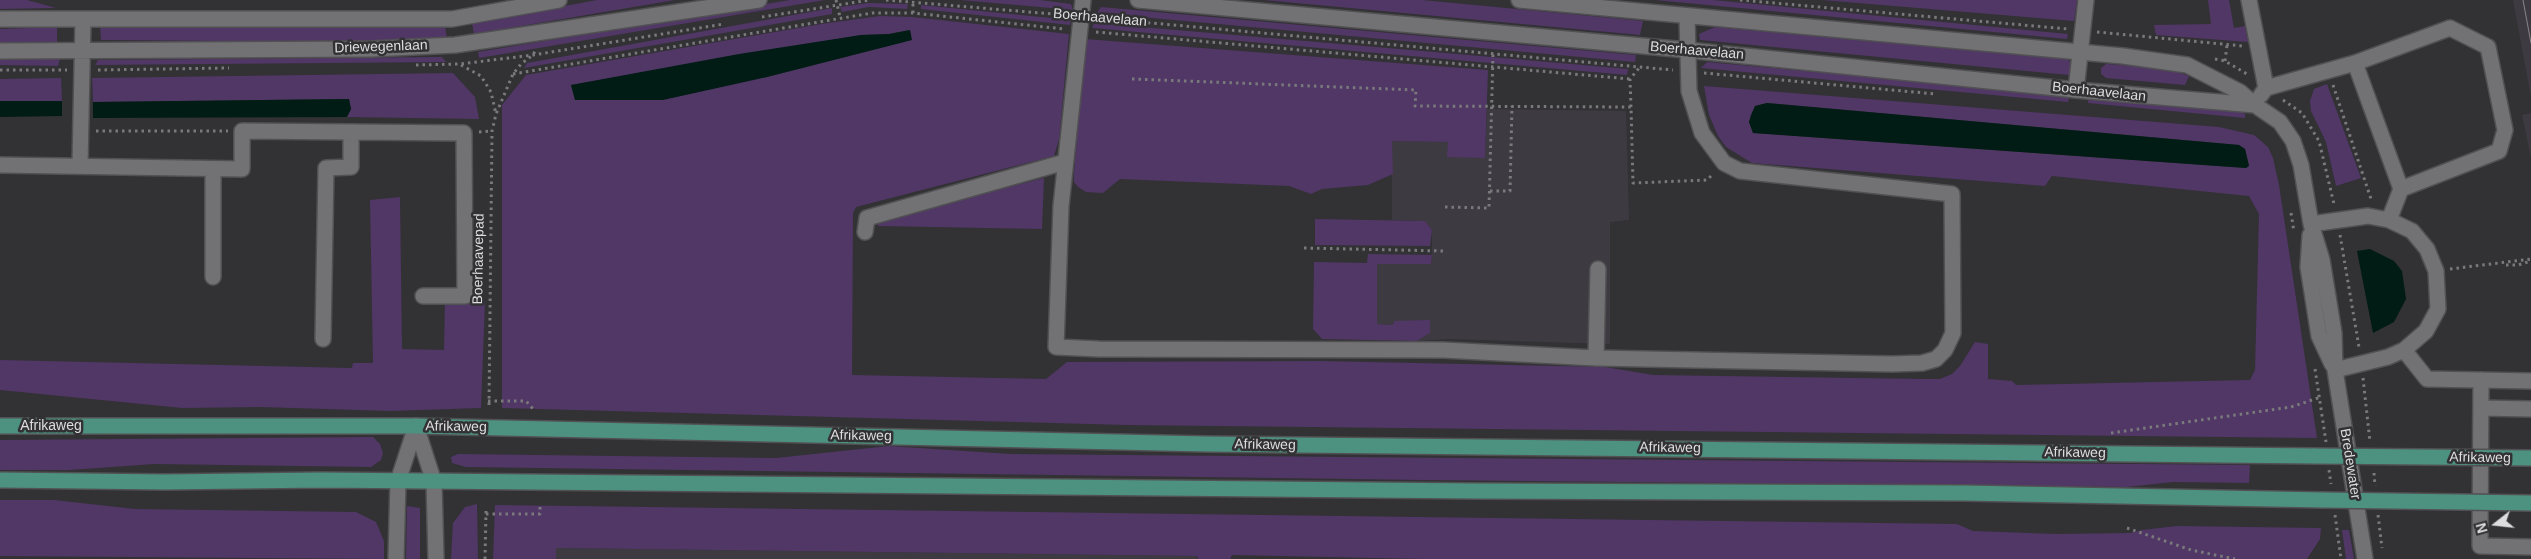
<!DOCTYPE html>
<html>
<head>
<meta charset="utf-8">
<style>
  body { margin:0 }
  #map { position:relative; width:2531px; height:559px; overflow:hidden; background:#323134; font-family:Helvetica,sans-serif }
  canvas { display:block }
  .north { position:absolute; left:2471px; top:499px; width:50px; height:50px; -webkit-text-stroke:4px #323134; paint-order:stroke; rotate:254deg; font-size:14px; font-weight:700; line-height:20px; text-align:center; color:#dddcde }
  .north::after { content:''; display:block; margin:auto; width:18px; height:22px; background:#dddcde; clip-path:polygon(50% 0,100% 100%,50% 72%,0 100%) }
</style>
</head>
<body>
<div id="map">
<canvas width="2531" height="559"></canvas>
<div class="north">N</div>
</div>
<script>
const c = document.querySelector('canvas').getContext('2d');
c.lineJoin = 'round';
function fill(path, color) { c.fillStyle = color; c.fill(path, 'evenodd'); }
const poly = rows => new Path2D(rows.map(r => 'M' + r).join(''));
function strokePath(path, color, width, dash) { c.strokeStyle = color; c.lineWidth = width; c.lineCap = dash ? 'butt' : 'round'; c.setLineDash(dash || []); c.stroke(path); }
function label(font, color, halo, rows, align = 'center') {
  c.font = font + ' Helvetica,sans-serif'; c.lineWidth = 5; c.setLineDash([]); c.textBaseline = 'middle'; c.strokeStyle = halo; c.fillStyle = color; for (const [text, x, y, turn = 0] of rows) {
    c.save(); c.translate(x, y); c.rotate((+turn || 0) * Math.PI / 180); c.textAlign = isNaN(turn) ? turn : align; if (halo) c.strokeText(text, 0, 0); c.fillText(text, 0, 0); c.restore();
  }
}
fill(poly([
  [2513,0,2531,0,2531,97],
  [1487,109,1626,111,1629,220,1610,222,1610,344,1450,339,1417,341,1430,333,1394,321,1393,325,1377,324,1377,263,1431,264,1432,255,1432,230,1425,221,1392,220,1392,141,1448,142,1485,158],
  [2531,113,2531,158,2522,115],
  [556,548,1196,556,1197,559,556,559]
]), '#3e3a42');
fill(poly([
  [0,0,27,0,56,8,0,9],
  [597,0,675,0,474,34,472,23],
  [790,0,825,0,479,58,478,52],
  [960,0,1040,0,1071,4,1073,10],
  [1264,0,1422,0,1643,21,1640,35],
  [1655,0,1713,0,2068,34,2067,39],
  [1822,0,2077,0,2074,21],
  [2208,0,2229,0,2234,28,2245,26,2248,42,2156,35,2154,25,2211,24],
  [868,3,908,4,907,9,869,7,842,12,840,7],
  [921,5,1071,20,1070,25,921,9],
  [1101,7,1467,40,1636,55,1635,62,1097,13],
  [832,8,832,14,524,68,527,63],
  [880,16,912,17,1069,34,1059,139,1054,156,856,207,853,213,852,375,1046,379,1067,362,1321,361,1605,367,1653,375,1924,379,1940,379,1952,374,1960,366,1975,342,1988,344,1988,379,2012,381,2016,385,2250,380,2255,370,2259,214,2249,196,2052,176,2045,186,1752,163,1726,147,1718,136,1709,115,1704,86,2219,127,2254,135,2268,147,2273,158,2279,185,2317,438,1126,425,502,408,502,105,526,75,821,24],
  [910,30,911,40,767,77,623,100,575,100,571,85,861,35,889,34],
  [1767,103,2239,145,2245,149,2249,165,2246,168,1753,133,1749,122,1755,106],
  [1094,23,1423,51,1628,69,1627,75,1092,28],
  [100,25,445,26,447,38,335,42,101,40],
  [57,27,57,42,0,42,0,29],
  [1715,27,2067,59,2072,63,2073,69,2069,75,1700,40,1699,34],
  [1085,39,1488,70,1485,158,1447,157,1448,142,1392,141,1393,174,1368,185,1322,189,1311,194,1289,186,1120,179,1103,193,1086,192,1078,187,1074,182,1074,174],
  [442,57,446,62,95,65,98,60],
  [0,59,60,59,58,66,0,65],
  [1707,62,2070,95,2068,102,1701,68],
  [2106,64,2166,68,2189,76,2185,85,2106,78,2101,74,2101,68],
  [453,73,475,97,479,119,347,117,351,109,349,99,93,102,92,78],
  [61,78,62,101,0,101,0,79],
  [2327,84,2361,178,2336,186,2326,142,2311,111,2310,101,2314,89],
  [2088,96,2234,109,2245,114,2245,118,2088,103],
  [1044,178,1042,229,878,226,878,220],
  [400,197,402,349,444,350,445,301,485,301,481,408,391,411,260,407,182,408,0,390,0,360,352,368,353,363,373,363,370,200],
  [1315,219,1425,221,1432,230,1430,246,1315,245],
  [1368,254,1432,255,1431,264,1377,264,1377,324,1393,325,1394,321,1430,320,1430,333,1417,341,1322,339,1313,329,1314,262,1367,263],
  [373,437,380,444,383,453,381,460,371,467,154,464,70,470,0,470,0,440],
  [889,446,1010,454,2250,465,2249,483,2173,482,2127,487,1423,480,466,467,452,463,451,457,458,454,776,458],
  [0,500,54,500,135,509,356,512,376,522,384,541,384,559,0,556],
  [477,504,478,559,451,559,453,523,465,507],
  [495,505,1957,524,1973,531,2056,534,2130,533,2142,530,2177,526,2321,528,2320,539,2307,559,1423,559,1232,555,1230,559,1198,559,1197,556,556,548,556,559,493,559],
  [407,506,420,508,420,559,406,559],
  [2342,530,2349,530,2354,559,2346,559]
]), '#503766');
fill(poly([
  [910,30,912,40,767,77,663,100,575,100,571,85,739,54,861,35,889,34],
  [349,99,351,109,347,117,93,118,93,102],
  [0,101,62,101,62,116,0,117],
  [1767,103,2239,145,2245,149,2249,166,2246,168,1753,133,1749,122,1751,115,1755,106],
  [2370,249,2394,261,2402,271,2406,299,2394,322,2373,333,2357,251]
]), '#001c14');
const minor = poly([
  [1083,0,1061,206,1056,347,1099,349,1443,350,1596,358,1892,364,1922,363,1936,359,1945,350,1953,333,1952,194,1740,171,1724,163,1702,133,1689,91,1687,17],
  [1138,0,1687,50,2076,90,2255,105],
  [1519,0,2123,56,2187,65,2240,92,2255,105,2280,122,2293,141,2301,165,2311,224,2322,260,2334,333,2335,370,2365,559],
  [2249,0,2266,88,2261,95],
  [0,19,452,19,559,0],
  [0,51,372,49,455,45,759,0],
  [2266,88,2355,63,2450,28,2488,47,2505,130,2499,151,2401,189,2355,63],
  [2076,90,2086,0],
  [0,165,242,169,242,131,464,133,465,296,423,296],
  [80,165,83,20],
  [2389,220,2401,189],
  [2311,224,2368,216,2389,220,2412,231,2427,249,2436,271,2438,309,2426,331,2404,350,2388,357,2335,370],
  [865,232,867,218,1065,162],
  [2310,235,2308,267,2319,336,2332,364],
  [213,277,213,169],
  [323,339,326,168,351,167,351,133],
  [2404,350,2427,379,2531,381],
  [1596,358,1598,269],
  [2481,380,2480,546,2531,547],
  [2481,408,2531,409],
  [416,426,434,482,436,559],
  [396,559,398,481,416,426]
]);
const major = poly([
  [0,426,416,426,1206,444,2315,456],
  [0,480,165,482,321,480,1475,491,1965,493,2323,500]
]);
strokePath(minor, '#515052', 18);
strokePath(major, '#515052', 18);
strokePath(poly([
  [836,0,840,17],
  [886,0,1065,15],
  [1740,0,2068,29],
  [913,13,913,1],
  [762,17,870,0],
  [1096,18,1673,70],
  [1096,32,1630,79],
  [2097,32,2243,46],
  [2215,59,2225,61,2247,74],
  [2225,61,2227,45],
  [416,65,460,64,533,55,724,24],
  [461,65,481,76,491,92,496,114],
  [0,70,67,70],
  [98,70,229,68],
  [1704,73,1936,94],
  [513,74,872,13,913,13,1064,29],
  [1132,79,1416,90,1415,106,1631,107,1633,183,1707,180,1713,174],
  [2333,85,2372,202],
  [2283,100,2302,113,2319,141,2334,204],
  [1631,107,1630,79,1640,67],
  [96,131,228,131],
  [479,132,492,131],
  [1490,191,1510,191,1512,106],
  [1445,207,1489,208,1493,53],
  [2291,213,2294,232],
  [2340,235,2359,347],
  [1304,248,1445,251],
  [2506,265,2518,265,2531,261],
  [2450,269,2531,259],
  [2315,369,2326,442],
  [2363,378,2370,442],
  [488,401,526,401,534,410],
  [489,405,492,131,496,114,513,74,521,64,533,55,536,49],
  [2111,433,2291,407,2321,397],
  [2329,470,2331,484],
  [2374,473,2375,486],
  [486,514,540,514,540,504],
  [2335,515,2341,559],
  [2378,515,2382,548],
  [2127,528,2191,550,2235,559],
  [485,559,486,511]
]), '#7a797c', 3, [2.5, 4]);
strokePath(minor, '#727174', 15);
strokePath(major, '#4d9180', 15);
strokePath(poly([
  [2523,0,2531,43]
]), '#878689', 1);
const majorBridge = poly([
  [2315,456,2531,458],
  [2323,500,2531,503]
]);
strokePath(majorBridge, '#515052', 18, []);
strokePath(majorBridge, '#4d9180', 15);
label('14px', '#dddcde', '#323134', [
  ["Boerhaavelaan",1100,18,5],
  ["Driewegenlaan",381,47,-2],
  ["Boerhaavelaan",1697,51,5],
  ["Boerhaavelaan",2099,92,6],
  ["Boerhaavepad",479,259,-89],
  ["Afrikaweg",51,426],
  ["Afrikaweg",456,427,1],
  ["Afrikaweg",861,436,1],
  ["Afrikaweg",1265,445,1],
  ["Afrikaweg",1670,448,1],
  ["Afrikaweg",2075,453,1],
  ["Afrikaweg",2480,458,1],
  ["Bredewater",2350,464,81]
]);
</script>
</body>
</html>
